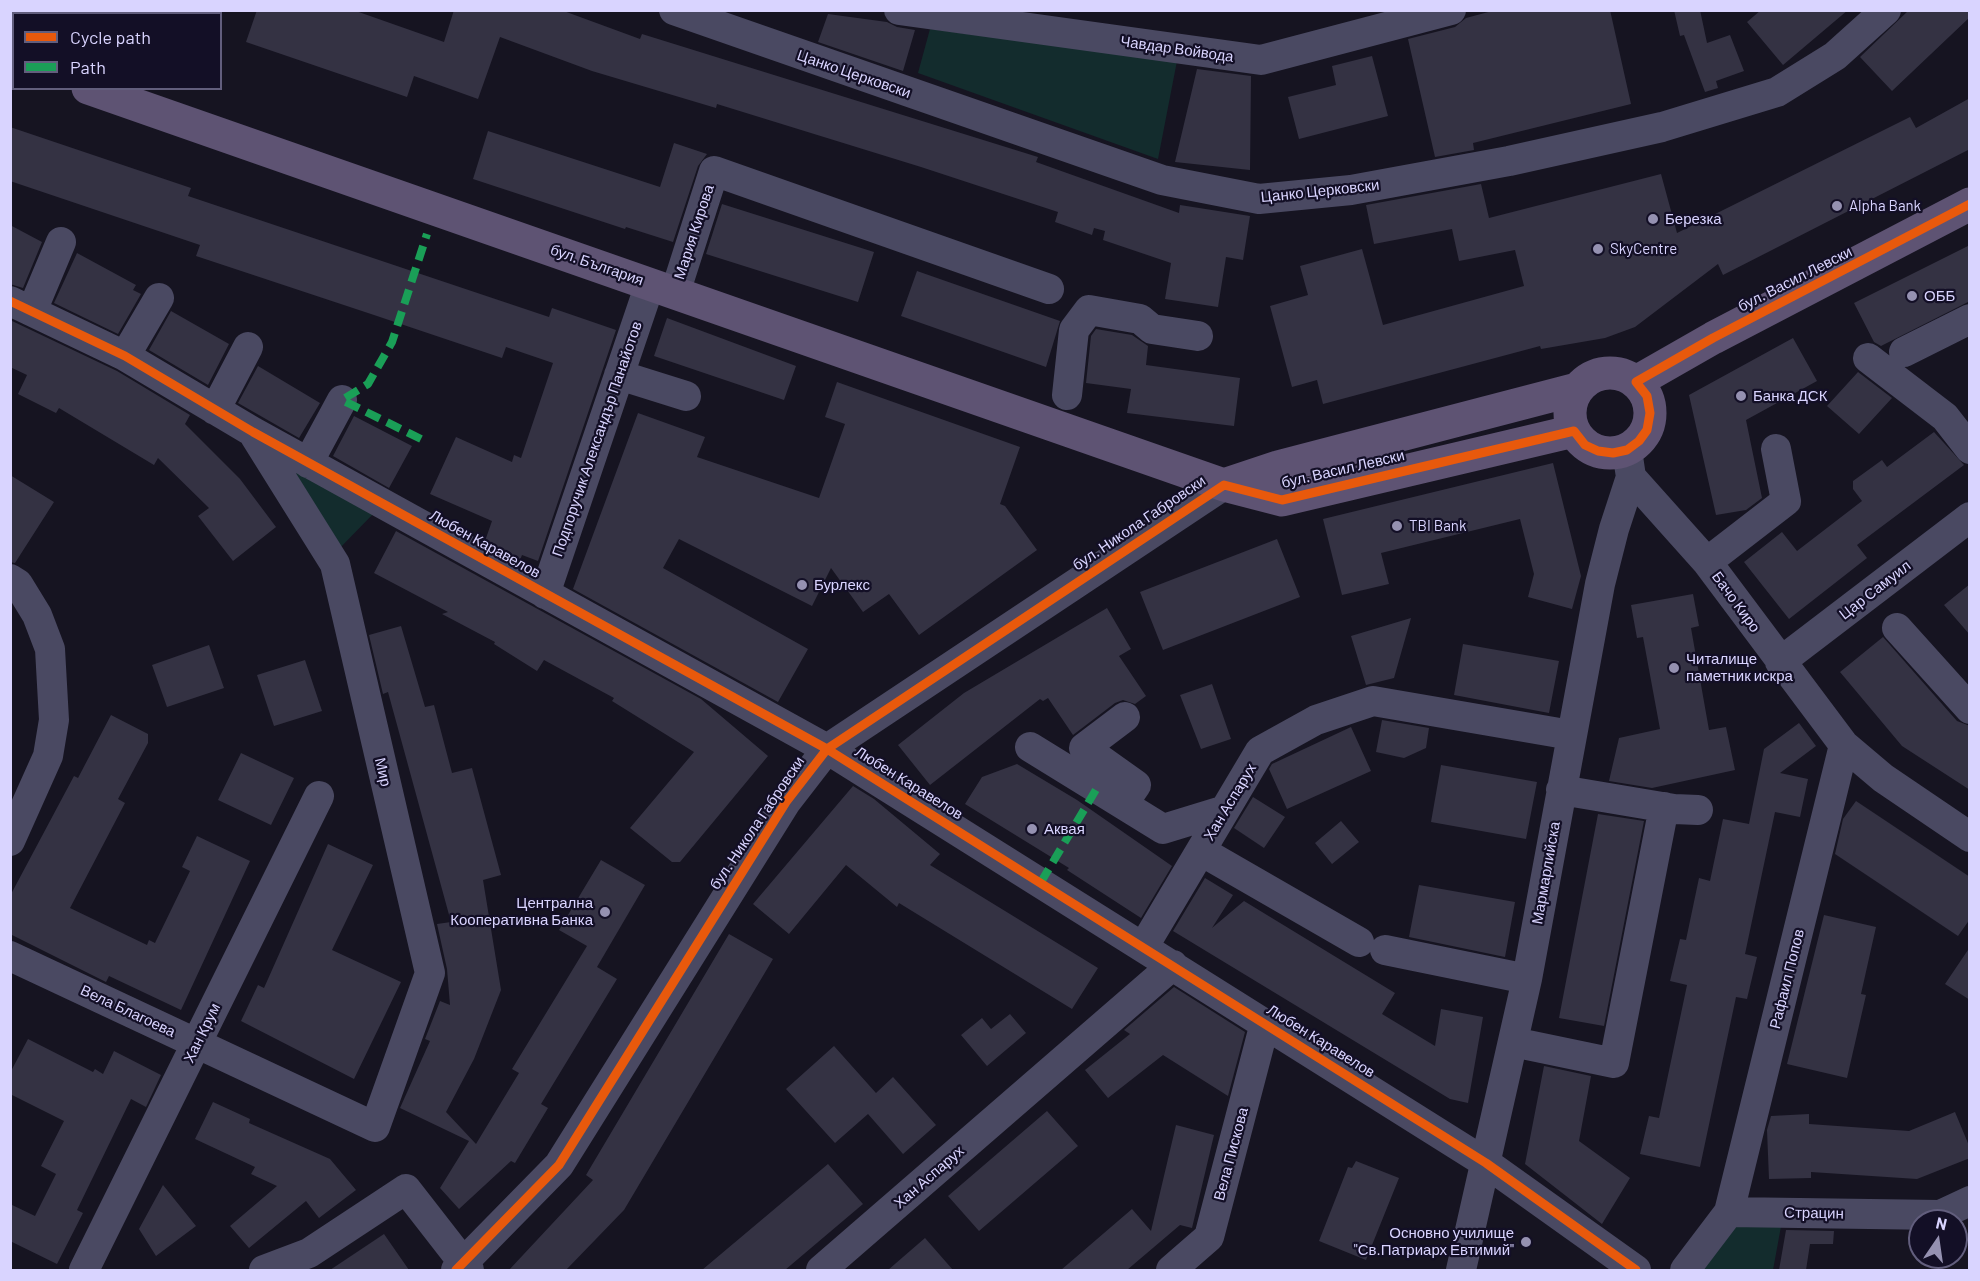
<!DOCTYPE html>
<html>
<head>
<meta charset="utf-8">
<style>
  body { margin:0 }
  #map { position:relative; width:1980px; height:1281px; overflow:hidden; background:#161421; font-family:Barlow,sans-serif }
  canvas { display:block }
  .frame { position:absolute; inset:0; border:12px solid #d9d4ff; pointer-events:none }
  .legend { position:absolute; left:12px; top:12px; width:210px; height:78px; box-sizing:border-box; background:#130f26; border:2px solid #625e7d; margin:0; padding:8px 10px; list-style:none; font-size:18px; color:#d9d4ff }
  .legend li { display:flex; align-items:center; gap:12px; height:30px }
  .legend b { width:30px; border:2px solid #625e7d }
  .north { position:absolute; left:1908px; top:1209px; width:60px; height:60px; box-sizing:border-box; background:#130f26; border:2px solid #625e7d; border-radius:50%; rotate:13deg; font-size:16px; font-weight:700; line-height:24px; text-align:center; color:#d9d4ff }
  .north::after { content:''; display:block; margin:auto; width:21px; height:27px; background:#9591b1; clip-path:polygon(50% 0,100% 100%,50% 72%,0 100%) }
</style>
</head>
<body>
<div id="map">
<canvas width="1980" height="1281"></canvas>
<div class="frame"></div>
<ul class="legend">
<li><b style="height:8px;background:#e8590c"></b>Cycle path</li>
<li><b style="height:8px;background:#1a9f57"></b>Path</li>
</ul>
<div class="north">N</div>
</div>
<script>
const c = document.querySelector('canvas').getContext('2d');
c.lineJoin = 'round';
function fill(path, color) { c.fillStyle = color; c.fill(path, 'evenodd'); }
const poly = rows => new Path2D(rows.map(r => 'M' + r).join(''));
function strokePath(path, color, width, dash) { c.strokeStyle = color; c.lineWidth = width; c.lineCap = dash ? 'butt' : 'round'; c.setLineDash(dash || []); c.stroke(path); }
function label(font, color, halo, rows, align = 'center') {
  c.font = font + ' Barlow,sans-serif'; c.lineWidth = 4.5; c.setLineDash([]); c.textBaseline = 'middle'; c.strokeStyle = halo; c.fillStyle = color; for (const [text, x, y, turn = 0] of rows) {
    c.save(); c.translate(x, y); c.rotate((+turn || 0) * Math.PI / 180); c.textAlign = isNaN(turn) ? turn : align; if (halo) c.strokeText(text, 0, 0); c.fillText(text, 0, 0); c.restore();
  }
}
fill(poly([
  [930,29,1177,61,1158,159,918,73],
  [294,471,375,512,337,551],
  [1732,1220,1782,1221,1773,1270,1694,1270]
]), '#132c2d');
fill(poly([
  [257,10,353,10,444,42,454,10,561,10,640,39,642,34,1038,157,1036,162,1179,213,1180,205,1250,216,1243,260,1226,257,1218,307,1165,299,1171,263,1103,240,1105,231,1094,228,1092,235,1055,222,1058,212,921,167,717,104,716,108,592,71,500,37,478,99,414,76,407,97,246,42],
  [1496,10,1610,10,1631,104,1473,143,1474,150,1435,157,1408,39,1455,27,1466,18],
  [1674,10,1700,10,1707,43,1730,35,1744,71,1716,81,1718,88,1705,92,1684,35,1680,36],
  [1761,10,1848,10,1783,65,1747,22],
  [1909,10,1970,10,1970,17,1892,91,1860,57],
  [828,14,887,22,897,27,915,30,903,71,818,42],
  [1372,56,1388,116,1299,139,1288,97,1336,85,1332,66],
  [1197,69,1251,76,1250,170,1175,162],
  [1970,98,1970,149,1723,275,1718,264,1635,327,1605,338,1541,349,1540,346,1323,404,1317,380,1292,387,1270,306,1308,295,1300,266,1362,249,1383,325,1524,286,1515,250,1459,261,1452,229,1374,244,1366,205,1481,184,1489,218,1661,174,1677,233,1910,117,1916,128],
  [10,127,191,188,188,196,549,317,552,308,616,330,538,561,522,555,520,560,485,541,492,521,430,494,456,437,512,462,514,455,521,458,553,363,506,347,502,358,374,315,196,256,200,245,10,181],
  [488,131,660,187,674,143,707,154,698,166,673,242,626,227,625,229,473,179],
  [722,204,874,252,858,302,706,254],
  [10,225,42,242,23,288,10,284],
  [1970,245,1970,301,1881,346,1874,342,1854,303],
  [77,253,136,285,133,290,141,294,118,334,54,303],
  [917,271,1060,321,1046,367,901,316],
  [171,311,229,344,208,385,149,350],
  [667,318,796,366,784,400,654,356],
  [10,320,117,371,190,415,185,424,240,479,276,527,233,561,198,516,209,508,158,458,154,465,59,408,56,413,18,394,27,375,10,367],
  [1096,329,1132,335,1148,346,1146,365,1240,378,1234,426,1127,413,1131,389,1086,383,1091,336],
  [1793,338,1817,381,1746,420,1762,498,1746,510,1716,515,1689,395],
  [258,366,320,403,299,438,238,403],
  [1858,372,1892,398,1859,434,1827,406],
  [837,382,1020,447,1000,504,1005,506,1037,550,919,635,889,594,863,612,831,568,812,606,679,539,663,568,808,649,778,702,573,589,638,413,705,437,697,457,819,498,845,424,825,417],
  [354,416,412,446,389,488,333,456],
  [1934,432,1964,465,1857,545,1867,558,1789,619,1744,562,1782,532,1797,551,1862,501,1853,489,1853,481,1882,460,1887,467],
  [1553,463,1581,576,1572,609,1528,597,1534,574,1520,519,1381,553,1389,584,1342,595,1323,519],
  [10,475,54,502,15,563,10,562],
  [396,531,701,699,768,756,680,862,672,862,630,828,694,752,612,701,614,698,544,660,537,671,494,644,495,642,442,614,448,612,374,573],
  [1277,539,1300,597,1163,650,1140,592],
  [1970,584,1970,635,1944,605],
  [1693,594,1699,626,1691,628,1709,730,1726,727,1735,770,1652,788,1609,781,1619,738,1660,729,1643,637,1637,638,1631,605],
  [1107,608,1131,649,1119,656,1146,696,1135,704,1123,700,1115,703,1073,735,1048,698,1043,701,1040,699,930,785,898,745,964,693],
  [1411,618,1394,678,1366,685,1351,636],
  [401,626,425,707,434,705,452,773,472,768,501,875,483,880,501,990,474,1059,446,1112,476,1144,519,1073,512,1069,587,946,559,930,601,860,645,885,597,967,617,979,541,1104,548,1108,515,1163,511,1161,459,1209,440,1188,469,1141,400,1108,430,1041,425,1039,440,1001,450,1005,447,969,437,924,451,922,388,692,383,694,369,635],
  [1883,637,1957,721,1970,726,1970,790,1902,746,1840,672],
  [1463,644,1559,661,1549,713,1454,695],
  [209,645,224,688,167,707,152,665],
  [305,660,322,711,274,726,257,675],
  [1212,684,1231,739,1201,749,1180,695],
  [111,715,148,734,148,743,118,799,125,803,70,908,147,945,149,940,155,943,190,871,182,867,197,836,250,861,181,1010,109,976,106,982,10,934,10,896,74,776,78,778],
  [1382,720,1429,728,1426,748,1404,758,1376,752],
  [1799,723,1816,746,1780,773,1808,779,1800,817,1775,812,1745,954,1757,957,1747,999,1736,997,1700,1167,1640,1154,1649,1116,1659,1118,1687,985,1670,981,1680,939,1686,940,1699,878,1710,881,1723,819,1749,824,1764,749],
  [1351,727,1371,771,1287,809,1269,769,1272,764],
  [241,753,294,778,271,825,218,800],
  [1017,764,1077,800,1172,866,1141,918,1067,870,1069,868,965,804,982,777],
  [1441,765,1537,782,1526,839,1431,822],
  [853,786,874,799,940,854,930,865,1098,968,1072,1009,899,903,897,907,846,865,789,934,753,904],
  [1253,797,1285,817,1264,848,1234,828],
  [1856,801,1970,877,1970,919,1958,936,1835,854,1843,819],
  [1598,814,1644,821,1604,1026,1559,1018],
  [1341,821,1359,842,1332,864,1315,843],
  [328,844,373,865,332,950,401,982,354,1079,241,1021,258,985,264,988],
  [1205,878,1233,895,1212,928,1244,901,1395,993,1382,1014,1435,1046,1441,1009,1483,1017,1468,1103,1450,1099,1173,931],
  [1419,885,1515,902,1505,957,1409,937],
  [1824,915,1876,927,1861,994,1866,995,1847,1078,1787,1064],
  [729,934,773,959,624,1210,566,1270,509,1270,593,1180,586,1175],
  [1970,947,1970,1000,1945,984],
  [1174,987,1245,1032,1228,1096,1163,1055,1108,1098,1085,1070,1130,1034,1124,1030],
  [1010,1014,1026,1033,987,1066,961,1035,982,1018,991,1029],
  [28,1039,93,1072,95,1069,103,1074,114,1051,161,1075,146,1107,131,1099,77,1210,83,1213,57,1264,10,1241,10,1204,35,1216,56,1174,41,1166,64,1121,10,1094,10,1073],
  [834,1046,876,1093,893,1077,936,1125,903,1154,868,1114,835,1143,786,1089],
  [1544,1066,1591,1076,1579,1141,1630,1178,1602,1224,1525,1164],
  [213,1102,250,1119,249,1123,330,1159,356,1190,319,1218,306,1201,249,1248,230,1226,277,1186,251,1174,255,1167,195,1139],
  [1047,1111,1078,1146,979,1231,948,1196],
  [1955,1112,1970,1148,1970,1158,1917,1179,1811,1172,1811,1178,1769,1179,1767,1130,1771,1116,1809,1114,1809,1124,1909,1131],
  [1176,1125,1214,1135,1192,1228,1180,1225,1127,1270,1061,1270,1132,1209,1151,1231],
  [1356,1161,1399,1178,1366,1260,1319,1241,1348,1167,1352,1168],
  [828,1164,863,1204,785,1270,702,1270],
  [163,1185,196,1226,156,1256,139,1229],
  [1786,1230,1834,1231,1833,1244,1810,1244,1806,1270,1779,1270],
  [384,1234,409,1270,330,1270],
  [925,1238,953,1270,888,1270]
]), '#343243');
strokePath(poly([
  [674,10,1162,180,1259,199,1351,190,1509,161,1662,127,1777,92,1835,56,1886,10],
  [899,10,1261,60,1451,10],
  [675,293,714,171,1049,289],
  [10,301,125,356,253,432,827,749,1486,1163,1636,1270],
  [32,311,61,242],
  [1904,352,1970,319],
  [125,356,159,298],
  [1868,358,1945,417,1970,449],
  [619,375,686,396],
  [1067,395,1074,330,1089,310,1140,319,1152,329,1198,336],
  [215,410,248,347],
  [1627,450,1631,477,1707,562,1844,745,1883,778,1970,837],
  [308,463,342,400],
  [1707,562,1786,501,1776,449],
  [10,579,18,584,37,615,50,649,54,720,48,756,10,841],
  [545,594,650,284],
  [1897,628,1970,709],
  [1780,662,1970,517],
  [1030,747,1163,829,1225,810],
  [1561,790,1674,809,1698,810],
  [1123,804,1136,785,1084,748,1125,717],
  [1201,851,1359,942],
  [1144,946,1260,751,1316,720,1373,701,1571,735],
  [1385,950,1527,979],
  [10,956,375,1127,430,973,335,564,255,436],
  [1513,1042,1614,1063,1664,807],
  [1729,1212,1844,745],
  [84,1270,319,796],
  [264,1270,309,1253,406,1189,469,1270],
  [456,1270,559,1165,786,802,827,749,1224,485],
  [821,1270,1173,965],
  [1171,1270,1209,1237,1265,1023],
  [1461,1270,1527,979,1600,584,1614,529,1631,477],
  [1685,1270,1729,1212,1940,1215,1970,1201]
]), '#4a4962', 30);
strokePath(poly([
  [10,62,14,63],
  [88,88,1224,485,1282,500,1574,431],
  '1570 413a40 40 0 1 1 80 0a40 40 0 1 1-80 0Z',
  [1636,382,1713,338,1970,204],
  [1224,485,1278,467,1577,389]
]), '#5e5373', 33);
strokePath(poly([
  [421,439,342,400,368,384,392,342,427,234],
  [1041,882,1097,788]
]), '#1a9f57', 8, [15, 8]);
strokePath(poly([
  [10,301,125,356,253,432,827,749,1486,1163,1636,1270],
  [456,1270,559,1165,786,802,827,749,1224,485,1282,500,1574,431,1585,445,1598,451,1613,453,1627,450,1639,441,1647,430,1650,413,1647,396,1636,382,1713,338,1970,204]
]), '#e8590c', 9);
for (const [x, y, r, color] of [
  [1837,206,6,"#9591b1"],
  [1653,219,6,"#9591b1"],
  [1598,249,6,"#9591b1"],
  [1912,296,6,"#9591b1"],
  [1741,396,6,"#9591b1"],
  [1397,526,6,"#9591b1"],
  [802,585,6,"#9591b1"],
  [1674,668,6,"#9591b1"],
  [1032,829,6,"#9591b1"],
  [605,912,6,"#9591b1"],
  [1526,1242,6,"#9591b1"]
]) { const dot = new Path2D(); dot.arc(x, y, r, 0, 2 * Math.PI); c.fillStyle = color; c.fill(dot); strokePath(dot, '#130f26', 2); }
label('15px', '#d9d4ff', '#130f26', [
  ["Чавдар Войвода",1177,49,8],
  ["Цанко Церковски",854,74,19],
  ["Цанко Церковски",1320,191,-6],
  ["Мария Кирова",694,232,-72],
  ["бул. България",597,265,19],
  ["бул. Васил Левски",1795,279,-27],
  ["Подпоручик Александър Панайотов",597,439,-71],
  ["бул. Васил Левски",1343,469,-13],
  ["бул. Никола Габровски",1139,523,-34],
  ["Любен Каравелов",485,544,29],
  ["Цар Самуил",1875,590,-38],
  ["Бачо Киро",1736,602,54],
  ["Мир",383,772,77],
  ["Любен Каравелов",909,783,32],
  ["Хан Аспарух",1230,802,-59],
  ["бул. Никола Габровски",757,823,-56],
  ["Мармарлийска",1546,873,-80],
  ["Рафаил Попов",1787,979,-76],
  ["Вела Благоева",128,1011,25],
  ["Хан Крум",202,1033,-64],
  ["Любен Каравелов",1321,1041,32],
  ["Вела Пискова",1231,1154,-75],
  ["Хан Аспарух",929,1177,-41],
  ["Страцин",1814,1213,1]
]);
label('15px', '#d9d4ff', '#130f26', [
  ["Alpha Bank",1849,206],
  ["Березка",1665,219],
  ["SkyCentre",1610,249],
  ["ОББ",1924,296],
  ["Банка ДСК",1753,396],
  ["TBI Bank",1409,526],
  ["Бурлекс",814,585],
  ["Читалище",1686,659],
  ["паметник искра",1686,676],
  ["Аквая",1044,829],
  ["Централна",593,903,"right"],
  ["Кооперативна Банка",593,920,"right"],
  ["Основно училище",1514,1233,"right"],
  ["\"Св.Патриарх Евтимий\"",1514,1250,"right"]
], 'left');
</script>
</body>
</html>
